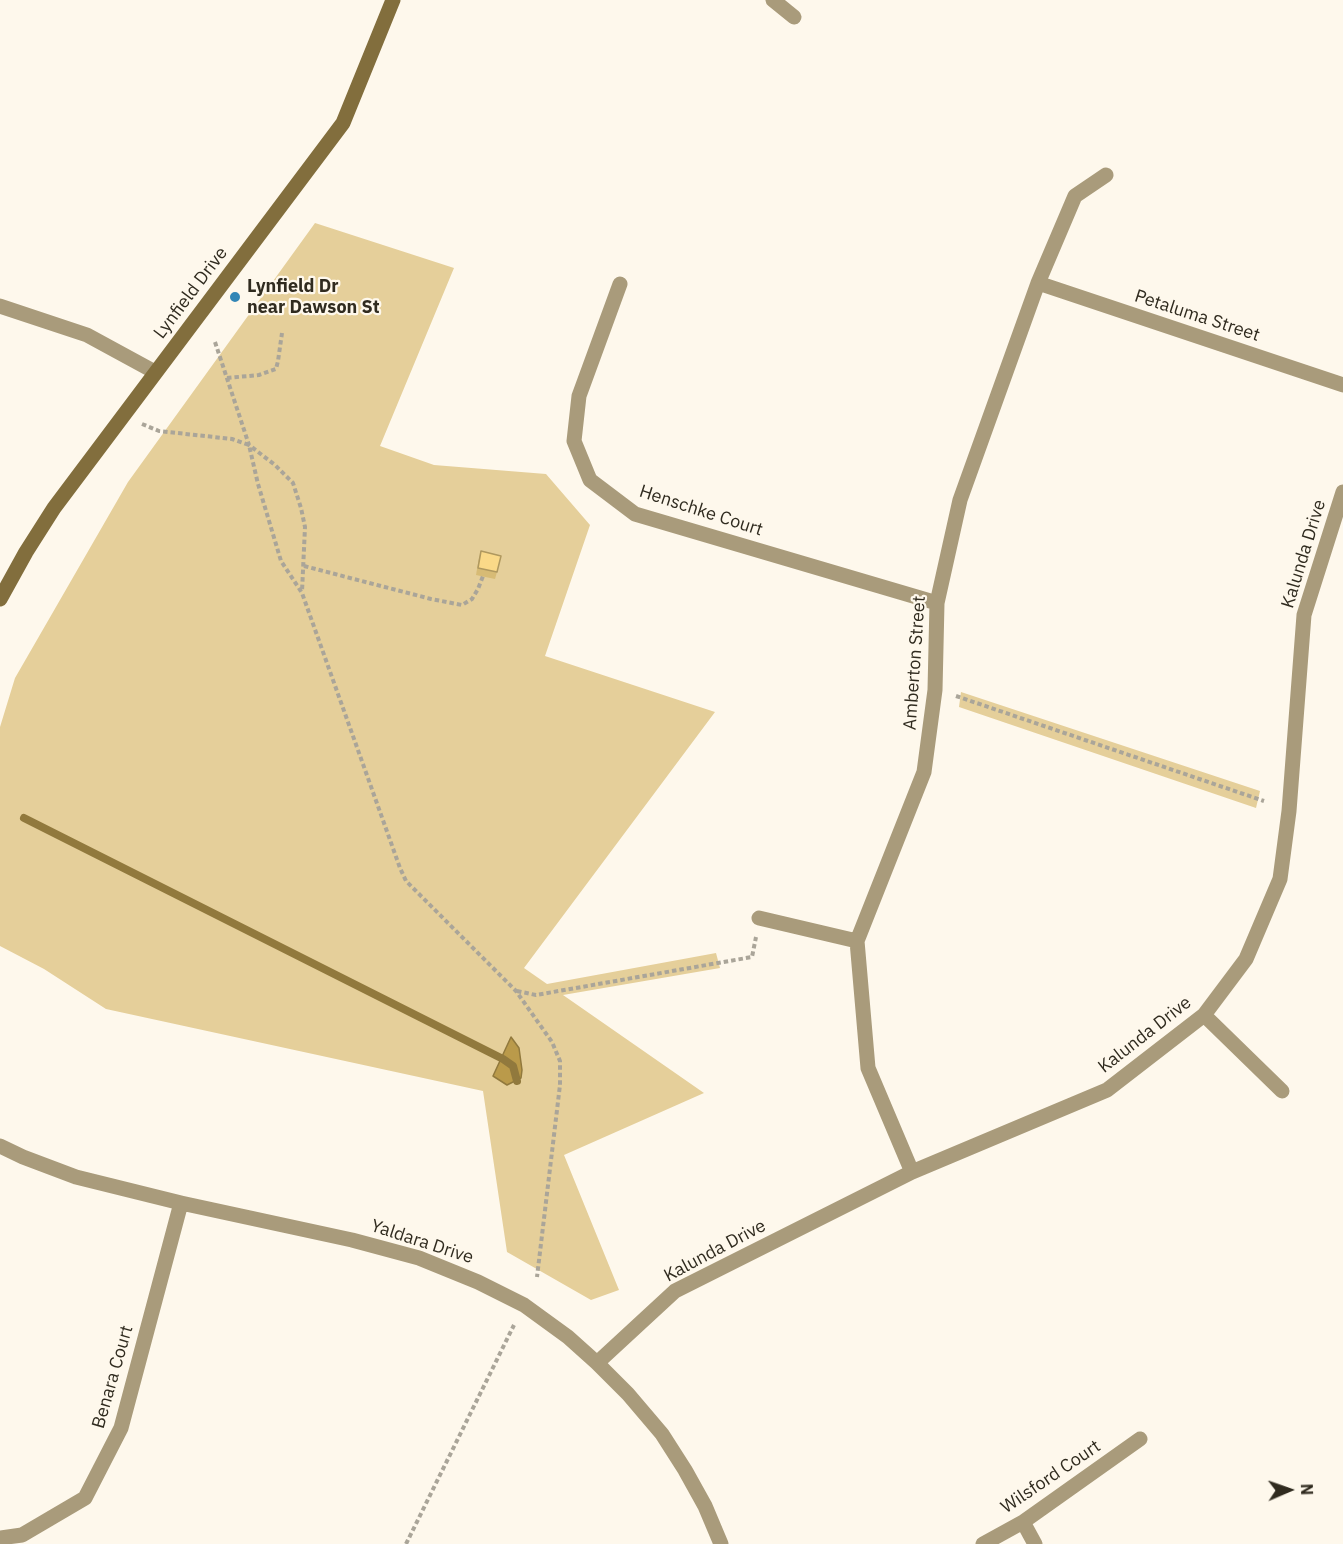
<!DOCTYPE html>
<html>
<head>
<meta charset="utf-8">
<style>
  body { margin:0 }
  #map { position:relative; width:1343px; height:1544px; overflow:hidden; background:#fef8ec; font-family:"IBM Plex Sans",sans-serif }
  canvas { display:block }
  .north { position:absolute; left:1259px; top:1460px; width:60px; height:60px; -webkit-text-stroke:4px #fef8ec; paint-order:stroke; rotate:88deg; font-size:16px; font-weight:700; line-height:24px; text-align:center; color:#302b1f }
  .north::after { content:''; display:block; margin:auto; width:21px; height:27px; background:#302b1f; clip-path:polygon(50% 0,100% 100%,50% 72%,0 100%) }
</style>
</head>
<body>
<div id="map">
<canvas width="1343" height="1544"></canvas>
<div class="north">N</div>
</div>
<script>
const c = document.querySelector('canvas').getContext('2d');
c.lineJoin = 'round';
function fill(path, color) { c.fillStyle = color; c.fill(path, 'evenodd'); }
const poly = rows => new Path2D(rows.map(r => 'M' + r).join(''));
function strokePath(path, color, width, dash) { c.strokeStyle = color; c.lineWidth = width; c.lineCap = dash ? 'butt' : 'round'; c.setLineDash(dash || []); c.stroke(path); }
function label(font, color, halo, rows, align = 'center') {
  c.font = font + ' "IBM Plex Sans",sans-serif'; c.lineWidth = 4.5; c.setLineDash([]); c.textBaseline = 'middle'; c.strokeStyle = halo; c.fillStyle = color; for (const [text, x, y, turn = 0] of rows) {
    c.save(); c.translate(x, y); c.rotate((+turn || 0) * Math.PI / 180); c.textAlign = isNaN(turn) ? turn : align; if (halo) c.strokeText(text, 0, 0); c.fillText(text, 0, 0); c.restore();
  }
}
fill(poly([
  [315,223,454,268,380,446,434,465,546,474,590,525,545,656,715,712,524,968,547,984,716,953,720,968,563,995,704,1093,564,1155,619,1290,591,1300,507,1252,483,1091,106,1009,44,969,0,946,0,727,15,678,128,482],
  [961,692,1260,791,1256,808,959,707]
]), '#e5cf9a');
const water = poly([
  [511,1037,519,1048,522,1070,521,1078,507,1085,493,1076,511,1037]
]);
fill(water, '#ba9a4a');
strokePath(water, '#91793d', 1.5);
strokePath(poly([
  [24,818,503,1059,513,1066,517,1081]
]), '#91793d', 8);
strokePath(poly([
  [215,342,249,445,275,465,293,483,301,508,305,527,302,592],
  [227,378,259,375,276,369,278,361,282,333],
  [142,424,159,431,232,439,249,445,258,484,281,561,302,593,400,868,406,881,516,991,552,1042,560,1061,560,1085,537,1277],
  [304,566,431,599,462,605,472,599,478,589,483,576],
  [956,696,1264,801],
  [517,991,536,995,752,957,756,937],
  [406,1544,514,1325]
]), '#aaa599', 4, [4.5, 3]);
strokePath(poly([
  [773,0,794,17],
  [1038,283,1343,385],
  [620,284,579,396,574,441,590,480,635,514,937,603],
  [0,306,87,335,155,372],
  [759,918,857,941],
  [1204,1015,1282,1091],
  [0,1146,23,1157,76,1177,181,1203,352,1240,419,1258,478,1282,524,1305,568,1337,597,1363,628,1394,662,1434,685,1470,705,1506,721,1544],
  [912,1172,868,1068,857,941,924,772,935,690,937,603,960,500,1038,283,1075,196,1106,175],
  [597,1363,675,1291,912,1172,1107,1090,1204,1015,1246,959,1280,879,1289,811,1304,615,1343,492],
  [1023,1522,1035,1544],
  [0,1538,22,1535,85,1498,121,1428,181,1203],
  [983,1544,1023,1522,1140,1439]
]), '#a99b7b', 15);
strokePath(poly([
  [0,599,26,552,54,508,343,123,393,0]
]), '#826e3d', 15);
fill(poly([
  [481,551,497,572,495,579,476,575,479,558]
]), '#d7bb75');
const building = poly([
  [481,551,501,556,497,572,478,568,481,551]
]);
fill(building, '#fad988');
strokePath(building, '#af985f', 1.5);
for (const [x, y, r, color] of [
  [235,297,6,"#3286b6"]
]) { const dot = new Path2D(); dot.arc(x, y, r, 0, 2 * Math.PI); c.fillStyle = color; c.fill(dot); strokePath(dot, '#fef8ec', 2); }
label('bold 18px', '#302b1f', '#fef8ec', [
  ["Lynfield Dr",247,287],
  ["near Dawson St",247,308]
], 'left');
label('18px', '#302b1f', '#fef8ec', [
  ["Lynfield Drive",191,293,-53],
  ["Petaluma Street",1197,316,18],
  ["Henschke Court",701,511,18],
  ["Kalunda Drive",1304,554,-73],
  ["Amberton Street",915,663,-86],
  ["Kalunda Drive",1145,1035,-38],
  ["Yaldara Drive",422,1242,18],
  ["Kalunda Drive",715,1251,-28],
  ["Benara Court",113,1377,-74],
  ["Wilsford Court",1051,1477,-34]
]);
</script>
</body>
</html>
